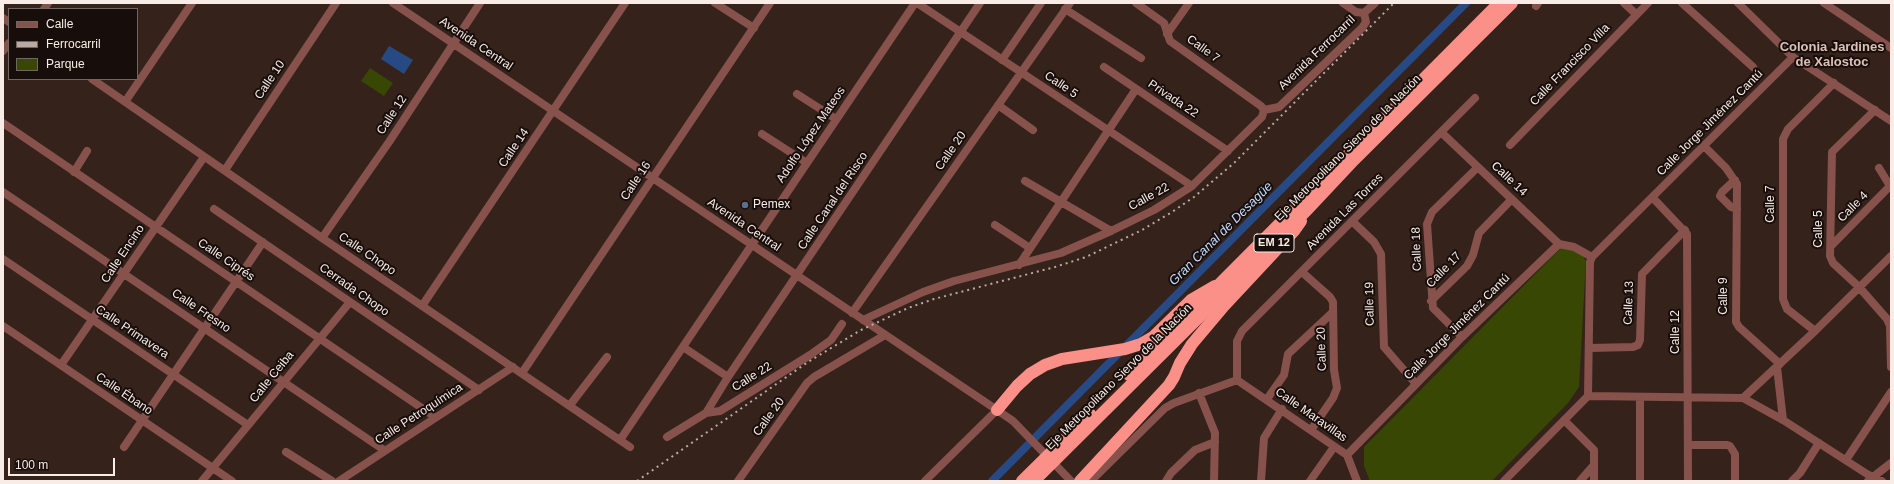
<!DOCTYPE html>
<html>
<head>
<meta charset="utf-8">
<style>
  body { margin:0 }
  #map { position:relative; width:1894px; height:484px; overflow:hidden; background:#35221b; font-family:Arial,sans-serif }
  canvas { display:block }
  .frame { position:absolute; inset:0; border:4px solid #f9ebe6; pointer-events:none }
  .legend { position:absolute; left:8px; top:8px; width:130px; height:72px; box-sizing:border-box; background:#170e0b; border:1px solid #716663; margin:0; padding:5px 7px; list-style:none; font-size:12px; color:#f9ebe6 }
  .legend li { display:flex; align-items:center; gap:8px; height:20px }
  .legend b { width:20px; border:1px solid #716663 }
  .scale { position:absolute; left:8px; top:458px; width:107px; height:18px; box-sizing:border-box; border:2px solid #f9ebe6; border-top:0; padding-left:5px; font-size:12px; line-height:14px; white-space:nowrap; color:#f9ebe6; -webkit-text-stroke:3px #170e0b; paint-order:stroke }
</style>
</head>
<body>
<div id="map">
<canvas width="1894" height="484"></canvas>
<div class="frame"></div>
<ul class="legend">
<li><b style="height:5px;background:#87514c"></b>Calle</li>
<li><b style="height:5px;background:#baaaa4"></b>Ferrocarril</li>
<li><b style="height:11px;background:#384703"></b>Parque</li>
</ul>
<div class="scale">100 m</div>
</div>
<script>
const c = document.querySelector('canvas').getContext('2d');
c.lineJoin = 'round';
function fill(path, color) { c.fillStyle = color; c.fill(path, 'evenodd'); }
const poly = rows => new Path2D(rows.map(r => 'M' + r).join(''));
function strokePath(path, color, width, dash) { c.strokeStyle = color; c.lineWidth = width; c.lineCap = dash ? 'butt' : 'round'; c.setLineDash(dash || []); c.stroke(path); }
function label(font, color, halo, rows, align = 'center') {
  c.font = font + ' Arial,sans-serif'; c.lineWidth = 4; c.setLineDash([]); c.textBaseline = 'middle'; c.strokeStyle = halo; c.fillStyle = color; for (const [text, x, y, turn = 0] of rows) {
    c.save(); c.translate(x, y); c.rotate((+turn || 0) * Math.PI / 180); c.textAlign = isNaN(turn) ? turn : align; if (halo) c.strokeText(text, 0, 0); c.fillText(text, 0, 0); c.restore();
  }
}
fill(poly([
  [370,68,393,83,384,96,361,81],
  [1562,247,1581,252,1586,261,1579,387,1568,403,1492,481,1370,481,1364,466,1364,447]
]), '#384703');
fill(poly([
  [389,46,413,60,404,74,381,59]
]), '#274a84');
strokePath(poly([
  [992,481,1466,3]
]), '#274a84', 8);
strokePath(poly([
  [393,3,997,410,1013,421,1071,481],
  [715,3,754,28],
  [917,3,1192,186],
  [1136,3,1164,23,1170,41,1261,106,1264,110],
  [1343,3,1356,12,1364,13],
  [1624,3,1636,14],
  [1682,3,1753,67],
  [1738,3,1793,57,1891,121],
  [1824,3,1891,48],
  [1536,6,1538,3],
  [44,9,48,3],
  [1065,9,1141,58],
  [1364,13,1375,3],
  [3,18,9,22],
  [1167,34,1189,3],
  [3,51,9,43],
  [1002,60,1041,3],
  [1104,67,1228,151],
  [92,79,322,238,630,447],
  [797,94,836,119],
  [125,102,192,3],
  [998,105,1033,130],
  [1264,110,1279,107,1362,28,1366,22,1364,13],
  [1875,110,1832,152,1830,256,1833,263,1859,287,1887,319,1890,326,1891,367],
  [3,123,435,417],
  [1442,133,1559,244],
  [762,134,807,163],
  [1510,145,1648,3],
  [1704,146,1726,168,1737,184,1736,322,1739,327,1780,364],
  [1879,168,1890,186],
  [225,170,336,3],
  [74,172,87,151],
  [1735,180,1722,192,1720,196,1731,207,1737,209],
  [1025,181,1111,231],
  [3,192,384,450],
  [1653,198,1687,234,1688,481],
  [214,209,479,390],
  [1353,222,1374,242,1381,254,1384,347,1416,384],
  [995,225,1030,248],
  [322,238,389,142,480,3],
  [1559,244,1574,247,1592,257],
  [1831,246,1891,185],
  [3,259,248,425],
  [1019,265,1136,89],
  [1302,272,1330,297,1333,302,1334,370,1337,388,1333,398,1311,430],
  [1431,301,1467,266,1473,255,1479,233,1512,199],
  [422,306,625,3],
  [852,313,1070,3],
  [863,320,923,292,954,281,1061,253,1111,231,1154,210,1192,186,1262,117,1264,110],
  [3,326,232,481],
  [1815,331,1787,309,1783,299,1783,139,1788,129,1834,83],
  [1462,337,1433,308,1427,224,1432,212,1478,167],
  [683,347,728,377],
  [1590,348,1633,347,1638,345,1640,340,1642,274,1685,230],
  [61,365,204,157],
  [1777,367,1783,420],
  [522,373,770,3],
  [1237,380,1237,341,1242,331,1475,98],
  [1237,380,1347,455,1357,481],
  [1199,393,1215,433,1214,481],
  [1588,396,1743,398,1783,420,1867,474,1882,481],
  [1743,398,1815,331,1891,256],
  [1267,399,1284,375,1288,354,1333,312],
  [570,405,607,357],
  [706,413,728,377,980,3],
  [1564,420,1594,450,1594,481],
  [667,437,706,413,720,411,810,355,831,340,842,324],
  [620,440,915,3],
  [1688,445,1727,445,1730,446,1735,454,1735,481],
  [124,447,263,242],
  [286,452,332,481],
  [1347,455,1462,337,1559,244],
  [1846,460,1891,392],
  [202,481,350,302],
  [339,481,513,367],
  [738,481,807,383,814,377,885,335],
  [925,481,997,410],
  [1091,481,1165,408,1174,403,1237,380],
  [1166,481,1171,473,1195,450,1215,442],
  [1261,481,1264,438,1282,409],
  [1310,481,1334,447],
  [1504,481,1588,396,1590,262,1592,257,1793,57],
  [1580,481,1594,465],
  [1640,481,1640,397],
  [1792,481,1800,473,1819,443],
  [1868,481,1891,463]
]), '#87514c', 8);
strokePath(poly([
  [997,410,1017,386,1030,374,1045,365,1062,359,1125,349,1141,344,1153,337,1191,300,1215,286],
  [1080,481,1169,385,1174,377,1180,363,1192,344,1224,306,1294,231,1301,221]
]), '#fb9088', 12);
strokePath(poly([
  [637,481,808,362,861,330,908,308,934,299,1055,267,1086,257,1142,230,1172,212,1194,197,1234,163,1394,3]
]), '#baaaa4', 2, [2, 4]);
strokePath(poly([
  [1129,375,1499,3],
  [1022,481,1090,414],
  [1034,481,1308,209,1354,160,1512,3]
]), '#fb9088', 12);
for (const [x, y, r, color] of [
  [745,205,4,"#5c6f8a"]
]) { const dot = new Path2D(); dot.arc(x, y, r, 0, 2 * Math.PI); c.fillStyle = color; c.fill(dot); strokePath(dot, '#170e0b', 1.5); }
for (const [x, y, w] of [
  [1274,243,40]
]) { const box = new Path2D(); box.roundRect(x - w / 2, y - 9, w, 18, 3); c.fillStyle = '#170e0b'; c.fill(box); strokePath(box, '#f9ebe6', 1); }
label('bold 11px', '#f9ebe6', null, [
  ["EM 12",1274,243]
]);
label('12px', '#f9ebe6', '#170e0b', [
  ["Avenida Central",476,44,34],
  ["Calle 7",1203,49,36],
  ["Avenida Ferrocarril",1317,53,-44],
  ["Calle Francisco Villa",1570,65,-46],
  ["Calle 10",270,80,-56],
  ["Calle 5",1061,85,34],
  ["Privada 22",1173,99,34],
  ["Calle 12",392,115,-57],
  ["Calle Jorge Jiménez Cantú",1710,123,-45],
  ["Adolfo López Mateos",811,135,-56],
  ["Calle 14",514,148,-56],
  ["Eje Metropolitano Siervo de la Nación",1348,148,-45],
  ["Calle 20",951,151,-55],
  ["Calle 14",1509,179,43],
  ["Calle 16",636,181,-56],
  ["Calle 22",1149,197,-29],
  ["Calle Canal del Risco",833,201,-56],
  ["Calle 7",1771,204,-90],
  ["Calle 4",1853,207,-45],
  ["Avenida Las Torres",1345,212,-45],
  ["Avenida Central",744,225,34],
  ["Calle 5",1819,229,-90],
  ["Calle 18",1417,249,-92],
  ["Calle Encino",123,254,-56],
  ["Calle Chopo",367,254,34],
  ["Calle Ciprés",226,260,34],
  ["Calle 17",1444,270,-46],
  ["Cerrada Chopo",354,290,35],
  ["Calle 9",1724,296,-90],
  ["Calle 13",1629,303,-88],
  ["Calle 19",1370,304,-91],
  ["Calle Fresno",201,311,34],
  ["Calle Jorge Jiménez Cantú",1457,327,-45],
  ["Calle Primavera",132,332,34],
  ["Calle 12",1676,332,-90],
  ["Calle 20",1322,349,-92],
  ["Calle Ceiba",272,377,-51],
  ["Calle 22",752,377,-32],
  ["Eje Metropolitano Siervo de la Nación",1119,377,-45],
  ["Calle Ébano",124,394,34],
  ["Calle Petroquímica",419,414,-33],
  ["Calle Maravillas",1311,415,35],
  ["Calle 20",769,417,-54]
]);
label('12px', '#f9ebe6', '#170e0b', [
  ["Pemex",753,205]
], 'left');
label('bold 13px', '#dbc1b7', '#170e0b', [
  ["Colonia Jardines",1832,47],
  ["de Xalostoc",1832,62]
]);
label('italic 13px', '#c4dafd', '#170e0b', [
  ["Gran Canal de Desagüe",1221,234,-45]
]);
</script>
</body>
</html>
